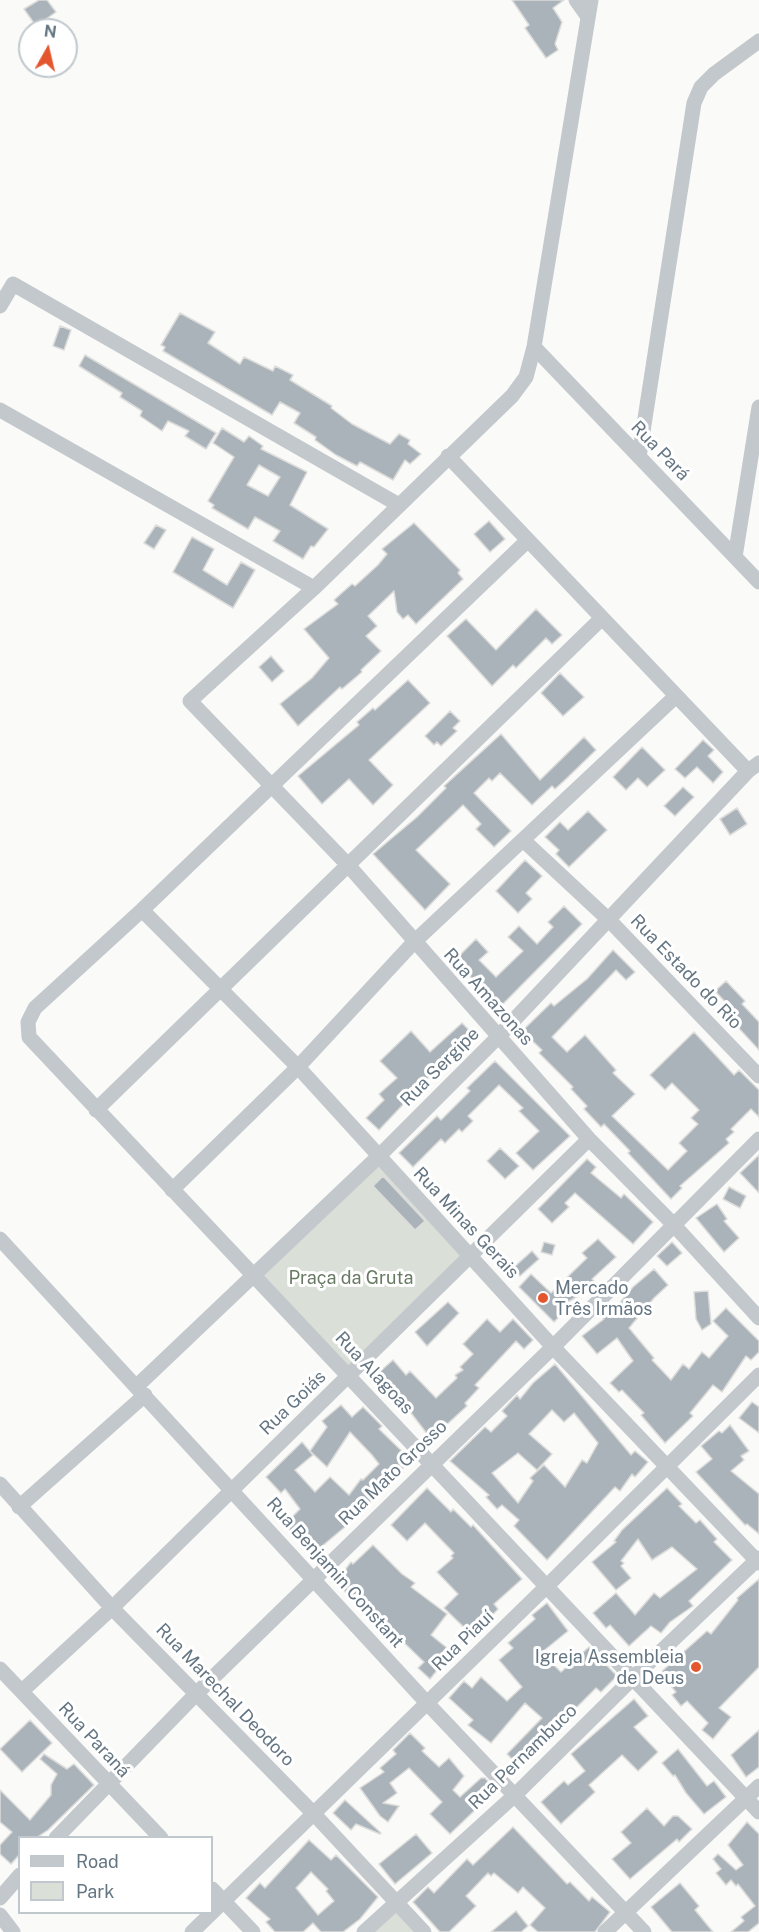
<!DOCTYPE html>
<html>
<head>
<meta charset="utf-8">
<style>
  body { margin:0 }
  #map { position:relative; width:759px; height:1932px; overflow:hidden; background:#fafaf8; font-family:"Public Sans",sans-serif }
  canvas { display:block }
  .legend { position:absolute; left:18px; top:1836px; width:195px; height:78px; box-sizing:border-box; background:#fff; border:2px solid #c1c8cd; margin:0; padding:8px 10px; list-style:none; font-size:18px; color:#657683 }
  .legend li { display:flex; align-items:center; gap:12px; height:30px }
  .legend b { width:30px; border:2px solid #c1c8cd }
  .north { position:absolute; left:18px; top:18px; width:60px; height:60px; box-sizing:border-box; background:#fff; border:2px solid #c1c8cd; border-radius:50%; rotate:8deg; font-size:16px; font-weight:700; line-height:24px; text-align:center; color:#657683 }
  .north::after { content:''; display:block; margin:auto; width:21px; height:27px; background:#e4572e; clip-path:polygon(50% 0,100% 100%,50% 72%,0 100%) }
</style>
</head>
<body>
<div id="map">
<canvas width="759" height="1932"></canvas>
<ul class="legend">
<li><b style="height:8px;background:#c3c8cc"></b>Road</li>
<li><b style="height:16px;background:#dadfd7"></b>Park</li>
</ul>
<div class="north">N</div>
</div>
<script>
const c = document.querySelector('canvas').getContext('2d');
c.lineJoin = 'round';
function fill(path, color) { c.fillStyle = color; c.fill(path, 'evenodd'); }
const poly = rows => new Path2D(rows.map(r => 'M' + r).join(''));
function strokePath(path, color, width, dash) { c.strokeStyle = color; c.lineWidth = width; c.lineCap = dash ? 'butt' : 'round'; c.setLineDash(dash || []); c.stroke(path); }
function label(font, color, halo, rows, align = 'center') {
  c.font = font + ' "Public Sans",sans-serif'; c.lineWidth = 6; c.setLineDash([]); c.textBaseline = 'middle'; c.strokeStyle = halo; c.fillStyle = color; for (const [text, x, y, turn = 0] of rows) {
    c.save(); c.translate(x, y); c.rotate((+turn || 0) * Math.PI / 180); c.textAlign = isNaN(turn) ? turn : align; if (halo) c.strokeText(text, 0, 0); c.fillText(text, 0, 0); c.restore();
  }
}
fill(poly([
  [379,1164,464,1254,351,1369,259,1276],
  [395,1907,418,1932,369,1932]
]), '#dadfd7');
const building = poly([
  [39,0,47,0,56,12,36,26,24,9,39,0],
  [512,0,564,0,553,8,562,22,555,44,558,50,546,58,525,28,529,25,512,0],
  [180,313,215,332,208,343,240,364,244,357,273,371,275,366,293,375,290,380,332,406,331,408,352,424,390,444,399,434,410,440,408,444,421,454,410,464,405,460,393,480,360,462,357,466,336,455,315,440,316,437,294,423,300,413,280,402,272,415,163,351,165,347,161,345,180,313],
  [60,326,71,330,64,350,53,346,60,326],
  [85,355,216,433,206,449,185,436,189,431,168,421,162,431,140,416,142,411,120,397,122,393,79,366,85,355],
  [222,428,244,442,249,436,263,446,261,449,307,472,290,505,328,529,314,547,311,546,303,559,273,541,280,531,255,517,248,529,212,508,214,505,208,501,234,457,213,443,222,428],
  [259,465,280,477,268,496,247,485,259,465],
  [489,521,505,539,490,552,474,534,489,521],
  [414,523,460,570,458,573,463,579,416,624,408,615,403,619,397,612,394,591,368,616,377,626,366,636,381,651,361,670,362,672,342,689,340,687,298,726,280,704,312,678,329,658,304,629,338,604,334,600,344,591,352,584,355,586,378,565,387,554,382,549,414,523],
  [156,525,166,530,154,549,144,543,156,525],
  [192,537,214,549,203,570,227,585,241,562,255,570,233,608,173,572,192,537],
  [536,609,562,635,552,644,546,638,516,668,513,665,492,686,447,636,466,619,496,650,536,609],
  [271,656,284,671,272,682,259,667,271,656],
  [560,673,584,697,563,716,541,693,560,673],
  [408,680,430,703,369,760,393,785,373,805,349,779,322,804,298,776,359,725,357,722,373,708,375,710,408,680],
  [450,711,460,721,453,728,457,731,441,746,437,742,434,745,425,736,450,711],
  [501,734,540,780,584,737,596,750,566,779,555,789,552,786,532,805,500,773,492,781,489,778,474,793,511,831,494,847,476,829,481,824,463,805,416,850,450,884,425,910,373,854,417,817,446,788,444,786,501,734],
  [703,740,714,750,708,756,723,772,713,783,697,767,685,778,675,769,703,740],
  [642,747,665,770,647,787,638,778,626,790,613,777,642,747],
  [683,787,694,797,675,816,664,806,683,787],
  [737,808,747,824,730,835,720,819,737,808],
  [588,811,607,830,569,867,556,854,559,850,545,837,560,822,568,830,588,811],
  [525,860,542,876,526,893,532,899,518,913,496,891,525,860],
  [564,906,582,924,497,1010,478,991,482,988,454,961,476,939,488,952,479,960,496,977,523,951,508,937,519,926,537,944,553,927,548,922,564,906],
  [613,950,635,972,626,980,616,970,552,1037,567,1052,585,1035,616,1070,613,1073,635,1094,612,1116,668,1170,687,1151,679,1143,698,1124,691,1118,699,1110,672,1083,665,1090,650,1075,694,1032,734,1075,739,1070,759,1090,759,1117,751,1109,731,1129,734,1132,726,1139,729,1143,680,1186,682,1188,671,1199,628,1153,630,1151,604,1124,601,1127,584,1109,587,1106,571,1089,573,1087,539,1053,542,1050,522,1031,551,1003,554,1006,587,979,613,950],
  [726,981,745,1001,742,1004,759,1022,759,1050,723,1011,729,1006,715,991,726,981],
  [462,1023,474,1035,445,1060,379,1130,366,1118,384,1100,379,1094,397,1078,380,1061,411,1031,430,1052,462,1023],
  [495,1061,570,1136,533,1170,516,1153,539,1131,519,1111,523,1108,499,1085,468,1116,473,1121,462,1132,459,1129,445,1143,441,1139,413,1167,399,1153,437,1116,441,1120,470,1091,467,1088,495,1061],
  [500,1148,519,1166,505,1179,487,1161,500,1148],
  [759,1155,759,1193,740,1173,759,1155],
  [587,1159,596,1167,591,1173,621,1198,624,1194,653,1222,633,1244,575,1193,565,1203,569,1207,552,1223,538,1209,587,1159],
  [383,1176,425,1221,415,1230,373,1186,383,1176],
  [729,1187,746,1196,740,1208,723,1199,729,1187],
  [717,1204,727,1219,724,1221,739,1238,724,1252,696,1218,717,1204],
  [598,1239,616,1257,592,1279,594,1281,583,1293,563,1305,567,1309,554,1322,519,1287,531,1274,551,1293,587,1258,582,1253,598,1239],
  [544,1242,555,1245,552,1255,541,1252,544,1242],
  [672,1242,682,1253,667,1266,657,1256,672,1242],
  [532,1251,539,1259,520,1276,513,1268,532,1251],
  [654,1269,668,1285,654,1298,629,1328,654,1358,652,1360,671,1380,683,1364,689,1369,702,1352,709,1358,728,1336,713,1321,726,1308,759,1341,759,1352,751,1360,746,1356,722,1392,713,1385,690,1413,693,1416,665,1443,641,1415,644,1413,622,1390,619,1392,610,1383,633,1361,617,1338,597,1354,582,1336,604,1319,599,1314,608,1305,613,1311,633,1287,654,1269],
  [708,1291,711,1324,702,1330,696,1319,694,1292,708,1291],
  [448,1302,459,1313,427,1346,415,1332,448,1302],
  [487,1319,500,1332,513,1319,533,1340,524,1349,516,1341,475,1385,479,1388,465,1403,467,1406,431,1439,405,1405,401,1408,381,1387,384,1385,376,1375,393,1360,406,1375,410,1371,436,1398,457,1378,455,1375,463,1370,460,1367,473,1354,463,1344,487,1319],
  [555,1364,631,1455,635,1451,648,1462,635,1477,632,1474,620,1491,615,1487,547,1560,514,1526,519,1520,502,1505,497,1509,486,1497,489,1495,450,1461,485,1427,491,1432,507,1416,502,1411,517,1395,520,1399,533,1383,555,1364],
  [552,1410,564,1422,574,1413,598,1443,587,1463,582,1460,565,1487,544,1465,530,1478,533,1481,518,1503,492,1473,518,1453,537,1470,552,1454,529,1434,552,1410],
  [752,1402,759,1407,759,1433,739,1418,752,1402],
  [341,1405,352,1417,363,1407,382,1426,379,1429,411,1460,352,1521,315,1552,297,1530,293,1533,284,1525,300,1509,285,1489,281,1493,266,1477,302,1442,313,1455,295,1470,315,1492,330,1477,349,1495,361,1479,363,1480,379,1464,372,1455,350,1432,327,1467,310,1451,327,1427,322,1421,341,1405],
  [730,1425,749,1451,741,1456,744,1460,731,1471,759,1494,759,1534,747,1524,745,1525,696,1472,712,1459,701,1446,719,1431,722,1433,730,1425],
  [427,1488,451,1512,453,1509,471,1527,473,1525,522,1579,494,1604,498,1609,473,1636,444,1608,458,1594,437,1572,453,1558,451,1556,454,1553,425,1523,407,1541,391,1525,427,1488],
  [667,1488,682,1504,679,1506,696,1523,700,1520,717,1539,714,1542,732,1560,689,1601,693,1606,670,1622,661,1633,651,1626,629,1646,610,1625,606,1628,593,1613,616,1593,635,1615,654,1593,660,1598,697,1569,672,1547,652,1560,638,1539,621,1561,624,1563,621,1566,631,1578,616,1590,592,1562,616,1542,614,1541,622,1530,667,1488],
  [373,1545,402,1574,415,1583,411,1587,447,1614,431,1635,452,1652,430,1679,418,1668,424,1662,393,1632,389,1637,377,1626,336,1582,351,1562,353,1564,373,1545],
  [759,1579,759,1667,719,1708,731,1717,713,1739,702,1730,708,1723,687,1701,681,1706,672,1695,676,1692,660,1673,707,1631,711,1634,738,1600,737,1598,759,1579],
  [547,1603,568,1631,541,1653,561,1672,589,1647,617,1676,601,1692,596,1688,571,1713,544,1747,520,1767,507,1754,542,1718,525,1703,491,1743,468,1725,473,1720,449,1698,464,1681,472,1688,481,1677,507,1701,522,1687,499,1660,513,1648,508,1643,535,1619,532,1615,547,1603],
  [634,1699,648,1716,634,1727,658,1752,638,1771,622,1755,589,1785,595,1792,561,1824,541,1802,564,1781,568,1785,585,1771,571,1754,634,1699],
  [30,1720,52,1743,22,1772,0,1749,30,1720],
  [759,1730,759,1767,746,1777,731,1755,759,1730],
  [410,1733,425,1748,422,1751,439,1767,449,1758,464,1776,453,1790,460,1797,481,1778,485,1778,496,1790,450,1834,430,1814,442,1802,409,1768,390,1783,397,1793,383,1803,399,1806,388,1822,380,1816,360,1788,384,1772,380,1768,396,1754,393,1750,410,1733],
  [678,1749,707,1786,714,1781,726,1797,704,1814,686,1793,675,1775,673,1776,662,1763,678,1749],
  [44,1754,67,1769,74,1764,94,1785,48,1830,36,1838,20,1838,20,1854,11,1864,0,1854,0,1845,12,1832,0,1822,0,1790,30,1820,51,1795,51,1785,57,1774,40,1759,44,1754],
  [345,1800,381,1833,380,1834,356,1824,351,1830,333,1813,345,1800],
  [647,1808,664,1826,673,1816,678,1816,692,1829,679,1842,677,1839,630,1879,612,1859,631,1843,621,1832,647,1808],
  [747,1822,759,1834,759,1923,748,1932,731,1932,744,1921,741,1917,755,1906,738,1884,736,1886,731,1880,726,1885,716,1873,721,1869,713,1859,718,1854,736,1870,743,1865,728,1845,747,1822],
  [513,1827,567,1884,570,1882,589,1901,592,1897,610,1912,595,1932,538,1932,530,1925,545,1908,523,1887,518,1893,494,1873,491,1876,488,1873,466,1896,476,1906,449,1932,440,1932,413,1902,428,1887,434,1893,467,1859,473,1865,513,1827],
  [416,1834,432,1853,395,1884,379,1864,416,1834],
  [309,1840,331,1860,336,1855,378,1897,360,1919,343,1932,321,1932,313,1923,303,1932,275,1932,266,1922,270,1919,246,1898,260,1883,265,1888,309,1840],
  [311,1872,328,1889,326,1891,334,1901,318,1915,296,1888,311,1872],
  [680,1883,699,1906,695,1910,713,1932,672,1932,651,1907,680,1883],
  [516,1911,528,1926,521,1932,491,1932,516,1911]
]);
fill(building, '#aab3b9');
strokePath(building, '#dcdcda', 1.5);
strokePath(poly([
  [576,0,588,17],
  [591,0,534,347,526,377,512,396,314,588,190,701,348,865,589,1139,672,1223,759,1318],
  [0,306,13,284,399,505],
  [534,347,759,582],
  [0,410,314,588],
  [448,456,748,771],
  [639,457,694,103,701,87,714,74,759,41],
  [527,541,142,910,35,1008,28,1022,29,1037,759,1812],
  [735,557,759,407],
  [523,840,610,921,759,1076],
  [142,910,298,1067,553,1347,759,1563],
  [96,1110,601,619],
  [172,1190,298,1067,414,942,676,696],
  [0,1239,427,1703,644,1932],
  [137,1386,378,1157,498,1037,748,771,759,763],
  [0,1484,112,1608,314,1814,424,1932],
  [19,1507,145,1395],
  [0,1669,161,1838],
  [22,1691,112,1608,589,1139],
  [56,1838,197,1693,553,1347,759,1139],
  [212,1889,253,1932],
  [0,1898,20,1875],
  [0,1915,13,1932],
  [192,1932,547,1586,759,1375],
  [364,1932,515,1795,634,1677,759,1558],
  [605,1932,759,1786]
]), '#c3c8cc', 15);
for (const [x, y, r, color] of [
  [543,1298,6,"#e4572e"],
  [696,1667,6,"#e4572e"]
]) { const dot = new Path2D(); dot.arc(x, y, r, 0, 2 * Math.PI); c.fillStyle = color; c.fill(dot); strokePath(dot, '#fff', 2); }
label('18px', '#657683', '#fff', [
  ["Rua Pará",660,451,46],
  ["Rua Estado do Rio",686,972,46],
  ["Rua Amazonas",488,997,48],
  ["Rua Sergipe",440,1067,-45],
  ["Rua Minas Gerais",466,1223,47],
  ["Rua Alagoas",374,1373,47],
  ["Rua Goiás",293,1403,-44],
  ["Rua Mato Grosso",393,1473,-44],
  ["Rua Benjamin Constant",335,1573,48],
  ["Rua Piauí",463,1641,-44],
  ["Rua Marechal Deodoro",225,1695,46],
  ["Rua Paraná",94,1740,47],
  ["Rua Pernambuco",523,1757,-44]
]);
label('18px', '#687a64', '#fff', [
  ["Praça da Gruta",351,1278]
]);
label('18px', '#657683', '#fff', [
  ["Mercado",555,1288],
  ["Três Irmãos",555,1309],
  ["Igreja Assembleia",684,1657,"right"],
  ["de Deus",684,1678,"right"]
], 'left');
</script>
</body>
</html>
